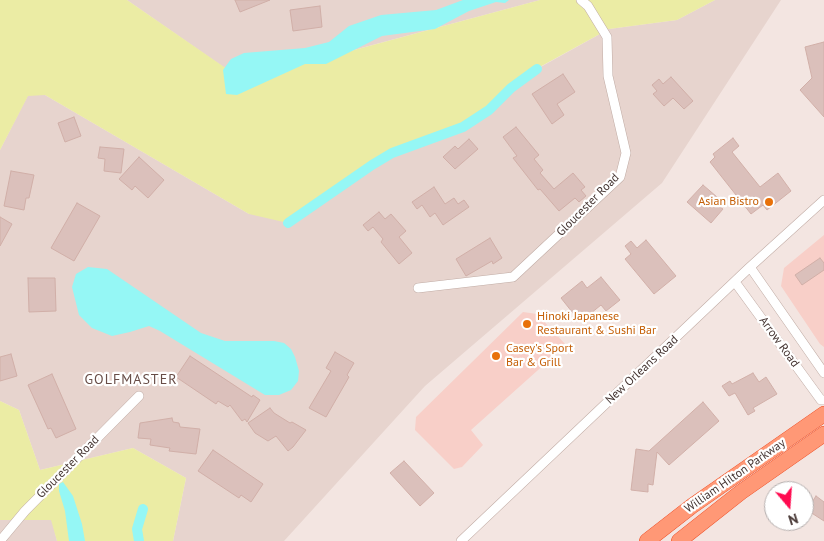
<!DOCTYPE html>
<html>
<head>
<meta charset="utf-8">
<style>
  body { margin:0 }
  #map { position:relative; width:824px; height:541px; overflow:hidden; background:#f3e5e1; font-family:"PT Sans",sans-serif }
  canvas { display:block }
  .north { position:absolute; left:764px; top:481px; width:50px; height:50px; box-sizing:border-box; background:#fff; border:1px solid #b4aead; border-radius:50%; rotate:162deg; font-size:14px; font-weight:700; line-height:20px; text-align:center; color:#443431 }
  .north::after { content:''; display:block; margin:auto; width:18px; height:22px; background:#ff0b50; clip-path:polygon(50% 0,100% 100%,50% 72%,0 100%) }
</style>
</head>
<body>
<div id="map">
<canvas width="824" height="541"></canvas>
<div class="north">N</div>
</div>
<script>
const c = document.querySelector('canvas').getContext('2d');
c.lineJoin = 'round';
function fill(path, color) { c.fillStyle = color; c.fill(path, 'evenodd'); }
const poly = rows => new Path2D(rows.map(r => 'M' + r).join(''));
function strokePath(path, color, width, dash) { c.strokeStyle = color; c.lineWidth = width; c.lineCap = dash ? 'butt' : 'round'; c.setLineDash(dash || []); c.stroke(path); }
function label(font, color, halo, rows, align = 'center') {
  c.font = font + ' "PT Sans",sans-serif'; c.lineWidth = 4.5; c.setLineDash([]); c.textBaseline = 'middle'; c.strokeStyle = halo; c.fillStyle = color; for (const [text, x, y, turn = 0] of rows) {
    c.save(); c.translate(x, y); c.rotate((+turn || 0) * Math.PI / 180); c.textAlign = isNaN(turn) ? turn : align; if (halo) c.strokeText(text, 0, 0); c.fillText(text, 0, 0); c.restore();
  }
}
fill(poly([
  [127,0,540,0,242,80],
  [715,0,781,0,662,183,425,386,284,541,173,541,186,478,133,448,40,470,19,410,0,401,0,150,28,95,45,95,249,214,372,165,392,153,463,127,489,110,511,88,537,69,609,29,677,20],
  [0,520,52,520,57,541,0,541]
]), '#e7d4ce');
fill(poly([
  [824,235,824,347,820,344,781,286,784,268],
  [523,312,537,314,566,345,471,430,483,445,462,467,454,469,415,430,416,417]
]), '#f8cfc8');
fill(poly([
  [0,0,127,0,243,80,540,0,715,0,677,20,609,29,536,69,511,88,489,110,463,127,392,153,372,165,288,223,249,214,45,95,28,96,0,150],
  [0,401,19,410,40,470,133,448,186,478,173,541,57,541,51,520,0,520]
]), '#ebeca4');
fill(poly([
  [463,0,509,0,505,3,496,2,469,11,435,29,382,36,326,64,305,64,237,95,226,94,223,70,231,59,244,53,305,48,329,42,349,26,381,15,436,10],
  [88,267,107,269,201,333,225,341,274,341,284,343,291,349,295,357,299,371,298,381,291,390,279,395,265,395,160,331,149,326,130,332,112,336,92,328,79,315,72,287,76,274],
  [63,482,73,496,82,524,85,541,69,541,65,511,59,491,59,484]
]), '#95f7f5');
strokePath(poly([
  [288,223,372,165,392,153,463,127,489,110,511,88,537,69],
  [139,541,137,529,143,509]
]), '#95f7f5', 10);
const building = poly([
  [235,0,270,0,240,12,235,0],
  [320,6,322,27,293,31,290,10,320,6],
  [824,42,824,117,800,90,812,78,805,47,824,42],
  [563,74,575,92,557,104,564,115,552,124,532,94,563,74],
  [671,77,693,101,684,109,673,98,664,106,653,94,657,91,652,85,659,79,663,84,671,77],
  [74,117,81,136,65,142,58,123,74,117],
  [516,127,539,155,534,159,543,170,540,173,554,189,573,173,585,187,581,190,586,196,579,202,575,198,559,211,540,189,538,190,513,158,517,156,503,137,516,127],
  [733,138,739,146,732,152,760,187,778,173,791,191,767,210,763,205,751,214,710,162,715,157,713,154,733,138],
  [469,139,478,149,455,169,443,157,455,146,458,149,469,139],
  [100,147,124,149,121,173,104,171,105,159,98,158,100,147],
  [139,157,164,180,148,198,135,186,132,190,119,179,139,157],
  [11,171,34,175,29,198,26,198,24,210,4,206,11,171],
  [703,185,724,203,720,207,723,209,711,223,687,202,703,185],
  [434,187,445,204,454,198,458,204,464,200,469,207,443,225,435,213,430,217,422,205,417,209,412,202,434,187],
  [77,203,100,216,74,261,51,248,77,203],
  [379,212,385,219,391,214,406,231,399,237,412,253,399,264,381,242,383,239,373,227,368,231,363,225,379,212],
  [0,217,12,224,0,246,0,217],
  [490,238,502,258,493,264,492,261,466,276,456,259,490,238],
  [646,240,676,276,654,294,625,259,631,254,625,246,631,241,637,248,646,240],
  [820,258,824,263,824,270,802,285,795,275,820,258],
  [601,277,620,300,606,311,601,305,580,322,561,298,582,281,587,288,601,277],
  [28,278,55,278,56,311,29,312,28,278],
  [335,352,354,363,347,375,349,377,326,417,309,408,331,371,326,368,335,352],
  [11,354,17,376,0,381,0,357,11,354],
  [190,356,252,397,253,395,260,400,247,422,245,419,242,421,230,405,228,407,218,401,216,404,176,377,190,356],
  [753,373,759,382,766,377,777,394,753,408,755,411,748,415,735,393,729,396,722,386,730,381,732,384,753,373],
  [52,374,76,429,56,438,51,428,48,429,28,385,52,374],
  [703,402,719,421,669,465,657,452,653,485,648,484,648,492,631,490,636,449,649,451,703,402],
  [270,408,274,413,290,423,292,422,306,430,293,447,288,451,276,436,268,441,255,433,248,423,270,408],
  [172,418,173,422,179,423,180,427,200,429,196,454,169,451,170,448,150,445,151,439,138,438,140,423,172,418],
  [213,450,263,484,251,502,241,495,239,498,198,471,213,450],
  [404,461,434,493,420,506,390,473,404,461],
  [816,496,824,502,824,521,807,510,816,496]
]);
fill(building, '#dbc0bb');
strokePath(building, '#d1afa8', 1);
const minor = poly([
  [750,267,824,373],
  [735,282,821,400,824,400],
  [418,288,513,277,620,177,626,153,608,76,607,37,588,6,581,0],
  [0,541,25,511,139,396],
  [461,541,750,267,824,200]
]);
const trunk = poly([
  [647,541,692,506,824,414],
  [679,541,741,492,824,434]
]);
strokePath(minor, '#c1aca5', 10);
strokePath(trunk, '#ed4920', 16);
strokePath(minor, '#fff', 9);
strokePath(trunk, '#ff9876', 15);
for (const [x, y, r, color] of [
  [769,202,5,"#e8710a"],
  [527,324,5,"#e8710a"],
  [496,356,5,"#e8710a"]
]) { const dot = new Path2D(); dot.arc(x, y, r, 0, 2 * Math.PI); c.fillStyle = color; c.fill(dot); strokePath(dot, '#fff', 2); }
label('12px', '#c56008', '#fff', [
  ["Asian Bistro",759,202,"right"],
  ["Hinoki Japanese",537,317],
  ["Restaurant & Sushi Bar",537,331],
  ["Casey's Sport",506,349],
  ["Bar & Grill",506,363]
], 'left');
label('12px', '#443431', '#fff', [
  ["Gloucester Road",588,205,-45],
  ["Arrow Road",779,342,54],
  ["New Orleans Road",642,370,-43],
  ["Gloucester Road",68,467,-45],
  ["William Hilton Parkway",735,476,-35]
]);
c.letterSpacing = '1px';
label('14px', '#684d47', '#fff', [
  ["GOLFMASTER",131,380]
]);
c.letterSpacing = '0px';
</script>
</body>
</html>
